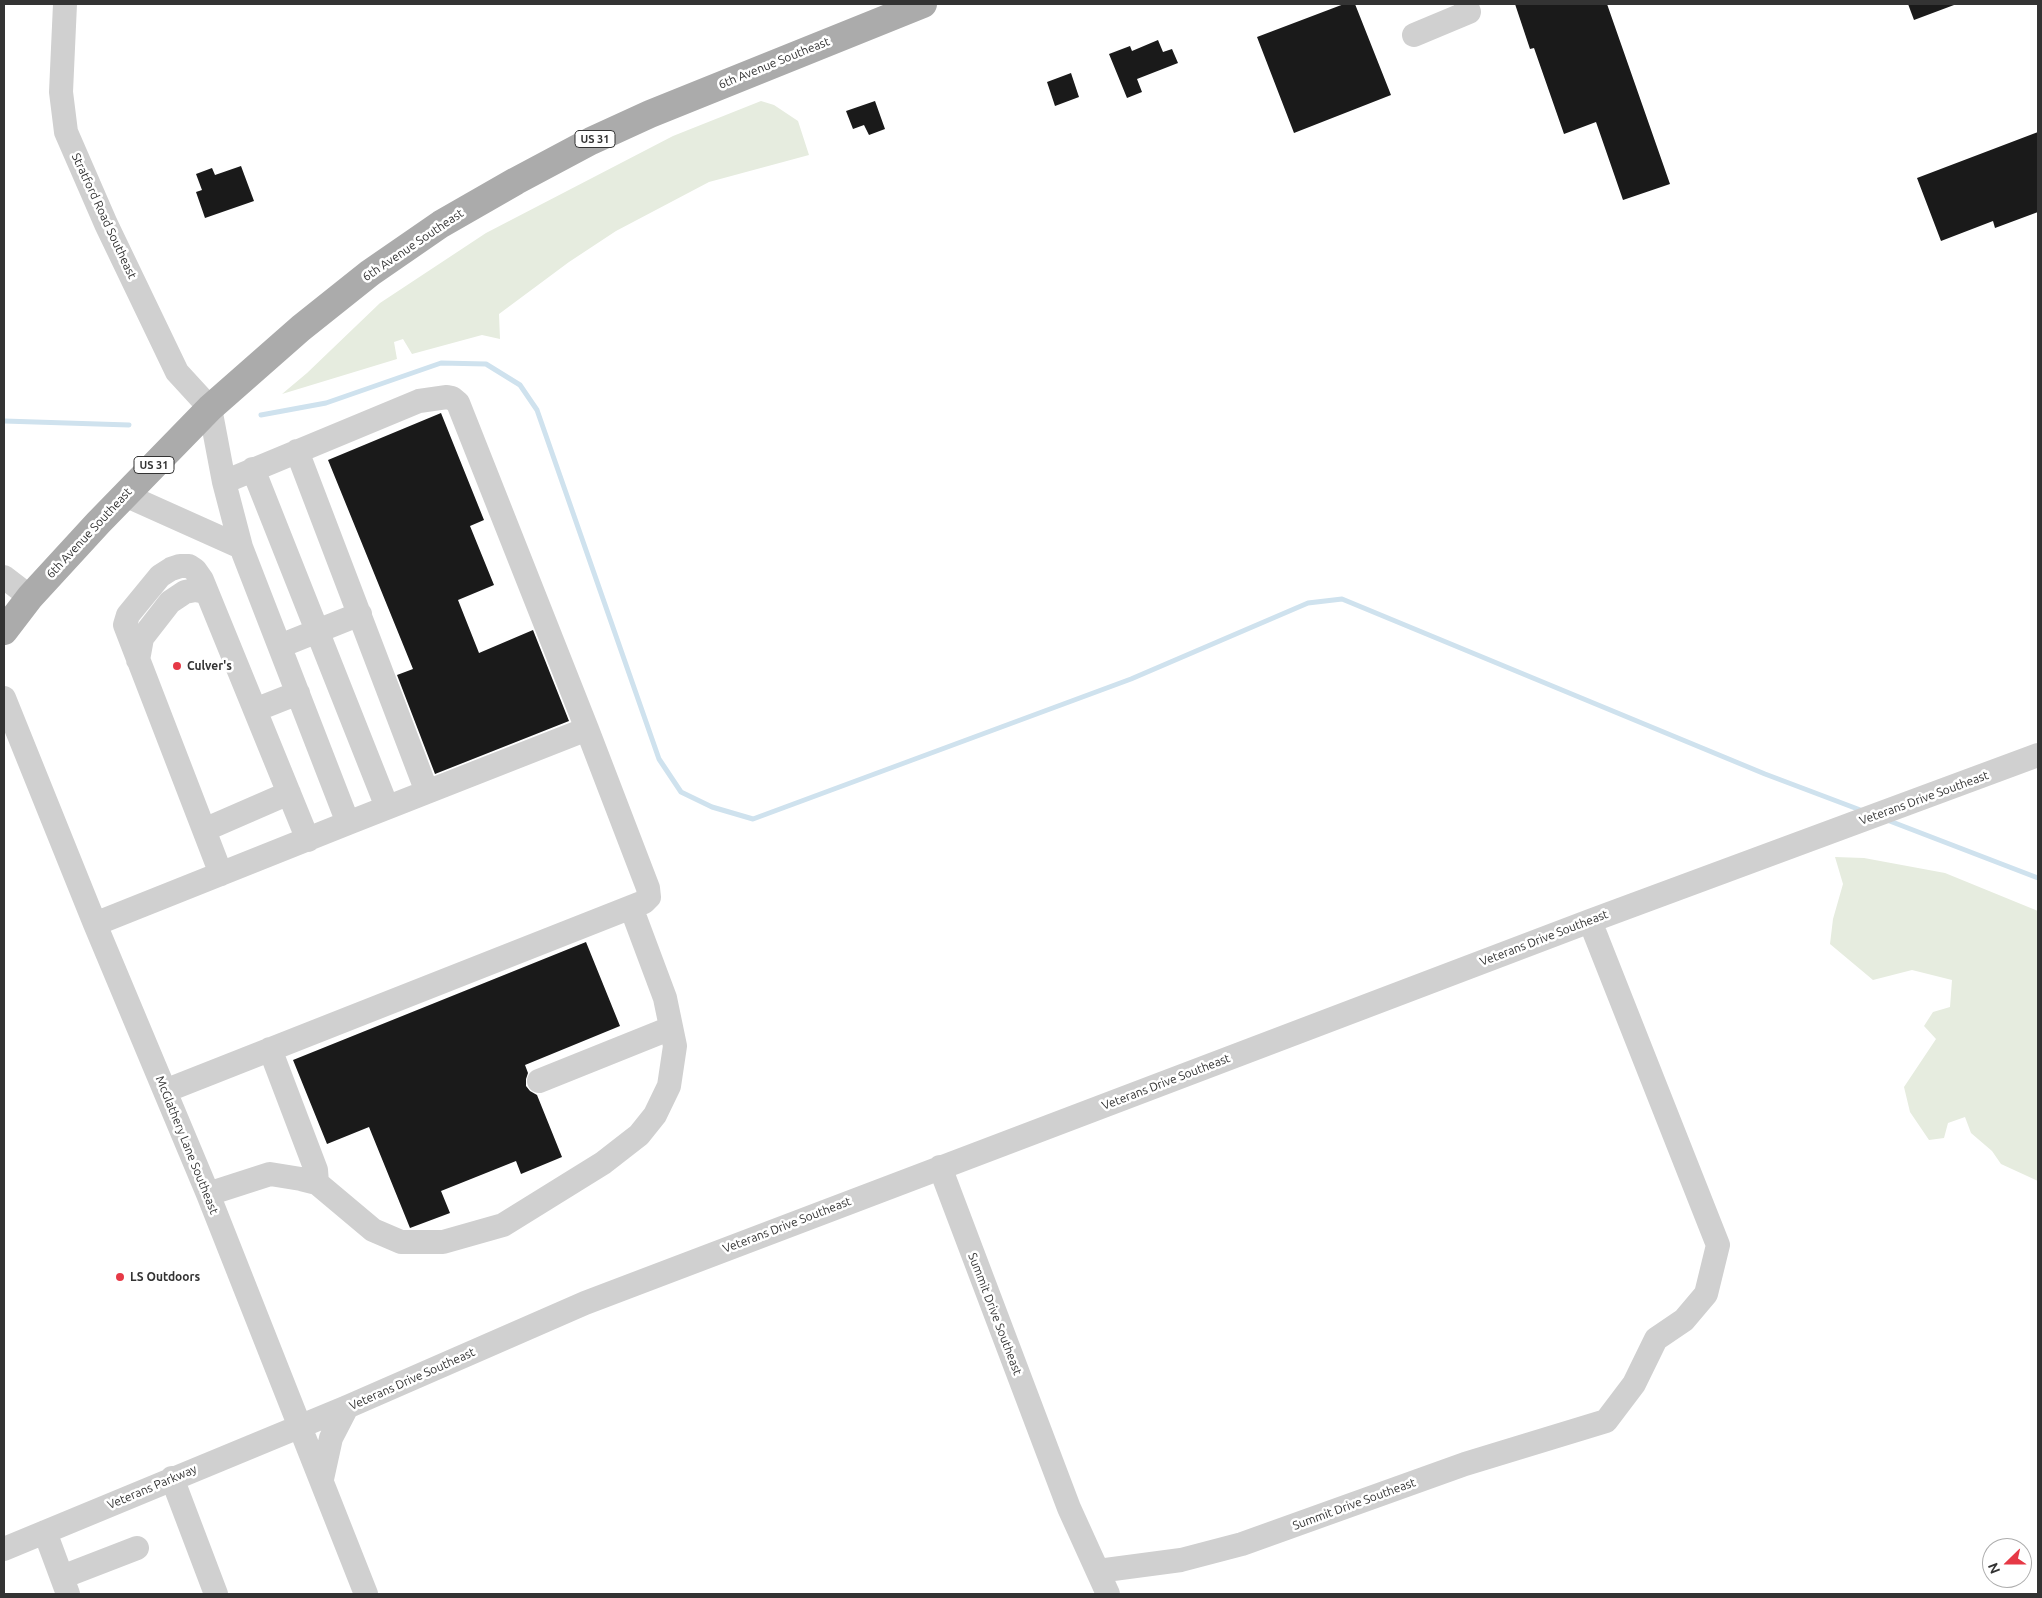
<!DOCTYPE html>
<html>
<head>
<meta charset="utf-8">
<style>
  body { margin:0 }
  #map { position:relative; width:2042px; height:1598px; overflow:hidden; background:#fff; font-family:Ubuntu,sans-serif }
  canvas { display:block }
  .frame { position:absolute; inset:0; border:5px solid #333; pointer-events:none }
  .north { position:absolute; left:1982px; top:1538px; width:50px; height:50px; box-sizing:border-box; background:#fff; border:1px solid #adadad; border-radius:50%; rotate:248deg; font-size:14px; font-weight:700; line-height:20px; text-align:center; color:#333 }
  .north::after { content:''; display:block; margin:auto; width:18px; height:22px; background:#e63946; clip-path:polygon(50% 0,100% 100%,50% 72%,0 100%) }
</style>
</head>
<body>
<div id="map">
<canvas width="2042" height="1598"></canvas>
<div class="frame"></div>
<div class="north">N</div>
</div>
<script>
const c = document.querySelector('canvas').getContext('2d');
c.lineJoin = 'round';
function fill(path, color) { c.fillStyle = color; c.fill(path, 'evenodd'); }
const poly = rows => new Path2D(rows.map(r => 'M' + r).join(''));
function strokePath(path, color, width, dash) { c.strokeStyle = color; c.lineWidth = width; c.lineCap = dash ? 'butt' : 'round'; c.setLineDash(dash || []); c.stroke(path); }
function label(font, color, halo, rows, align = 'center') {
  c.font = font + ' Ubuntu,sans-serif'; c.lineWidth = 5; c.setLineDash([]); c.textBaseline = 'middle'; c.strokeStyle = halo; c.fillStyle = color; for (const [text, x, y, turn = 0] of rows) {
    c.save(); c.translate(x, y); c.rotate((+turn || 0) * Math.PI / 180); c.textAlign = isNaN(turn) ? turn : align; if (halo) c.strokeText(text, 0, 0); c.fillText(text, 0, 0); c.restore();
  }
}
fill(poly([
  [761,101,774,105,798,121,809,155,709,182,616,231,569,262,499,314,500,339,482,335,412,354,403,339,394,342,397,359,282,394,307,373,380,303,486,233,673,136],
  [1835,857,1864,858,1945,873,2038,911,2038,1181,2001,1164,1992,1151,1971,1133,1965,1117,1948,1123,1944,1138,1929,1140,1910,1112,1904,1087,1936,1039,1924,1026,1933,1012,1950,1007,1952,980,1912,970,1873,980,1830,944,1833,919,1843,884]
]), '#e6ecdf');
strokePath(poly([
  [261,415,326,403,441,363,486,364,520,385,537,410,659,759,681,792,712,807,753,819,1131,679,1308,603,1342,599,1765,774,1863,811],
  [4,421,129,425],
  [1887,820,2038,878]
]), '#cfe2ee', 5);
fill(poly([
  [1344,4,1355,4,1391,95,1294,133,1257,37],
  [1515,4,1607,4,1670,184,1623,200,1596,122,1564,134,1534,48,1530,49],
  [1908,4,1954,4,1954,5,1914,20],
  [1158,40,1163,52,1172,49,1178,63,1137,79,1142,92,1127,98,1109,54,1130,46,1132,51],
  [1071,73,1079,97,1055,106,1047,82],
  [875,101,885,129,869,135,864,125,853,129,846,111],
  [2038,132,2038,212,1995,228,1993,221,1941,241,1917,178],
  [241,166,254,201,205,218,196,192,202,190,196,174,212,168,215,175],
  [441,413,484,520,470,526,494,585,458,600,479,653,533,630,569,721,435,774,397,675,413,669,328,460],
  [586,942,620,1026,525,1065,528,1073,526,1079,526,1086,530,1091,537,1095,562,1157,521,1174,516,1161,441,1191,450,1213,410,1228,369,1127,327,1144,293,1060]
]), '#1a1a1a');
strokePath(poly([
  [65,4,61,92,66,132,106,224,177,372,210,408,224,482,241,547,348,823,95,924],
  [1414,35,1469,12,1466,4],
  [297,451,427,792],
  [253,469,387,807],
  [125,495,241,547],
  [4,577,30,597],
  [280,646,360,614],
  [138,660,142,638,170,602,185,592,195,590,206,592],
  [4,698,95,924,208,1194,366,1594],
  [255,710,298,693],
  [348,823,587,729],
  [204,830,289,793],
  [221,874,125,625,128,615,160,576,171,569,180,566,189,566,195,570,202,580,308,840],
  [270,1049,316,1170,317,1183],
  [539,1081,671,1028],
  [165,1091,644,902,649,897,648,888,587,729,458,403,452,398,447,397,419,401,224,482],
  [940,1167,1069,1508,1108,1594],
  [208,1194,270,1174,301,1179,317,1183,373,1230,401,1242,443,1242,503,1225,603,1163,639,1135,655,1115,669,1086,675,1046,665,998,631,907],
  [172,1478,216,1594],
  [322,1479,331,1438,347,1407],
  [45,1532,68,1594],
  [4,1549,347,1407,585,1303,1590,921,2038,755],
  [1098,1571,1181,1560,1242,1544,1465,1464,1606,1421,1634,1384,1656,1339,1684,1320,1706,1294,1718,1245,1590,921],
  [62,1577,137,1548]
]), '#d0d0d0', 24);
strokePath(poly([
  [4,631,30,597,98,523,210,408,301,328,370,273,441,224,516,181,591,141,650,114,923,4]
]), '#ababab', 28);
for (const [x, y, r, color] of [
  [177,666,5,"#e63946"],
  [120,1277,5,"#e63946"]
]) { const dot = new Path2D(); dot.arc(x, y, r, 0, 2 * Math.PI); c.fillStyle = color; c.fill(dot); strokePath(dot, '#fff', 2); }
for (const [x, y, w] of [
  [595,139,40],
  [154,465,40]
]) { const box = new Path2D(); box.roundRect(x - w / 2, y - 8.5, w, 17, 4); c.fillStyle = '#fff'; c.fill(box); strokePath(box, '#333', 1); }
label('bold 11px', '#333', null, [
  ["US 31",595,139],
  ["US 31",154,465]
]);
label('12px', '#333', '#fff', [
  ["6th Avenue Southeast",774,63,-22],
  ["Stratford Road Southeast",104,216,65],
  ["6th Avenue Southeast",413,245,-34],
  ["6th Avenue Southeast",89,533,-47],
  ["Veterans Drive Southeast",1924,798,-20],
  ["Veterans Drive Southeast",1544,938,-21],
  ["Veterans Drive Southeast",1166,1082,-21],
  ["McGlathery Lane Southeast",187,1145,68],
  ["Veterans Drive Southeast",787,1225,-21],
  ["Summit Drive Southeast",995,1314,69],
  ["Veterans Drive Southeast",412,1379,-24],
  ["Veterans Parkway",152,1487,-23],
  ["Summit Drive Southeast",1354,1504,-20]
]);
label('bold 12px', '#333', '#fff', [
  ["Culver's",187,666],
  ["LS Outdoors",130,1277]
], 'left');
</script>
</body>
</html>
